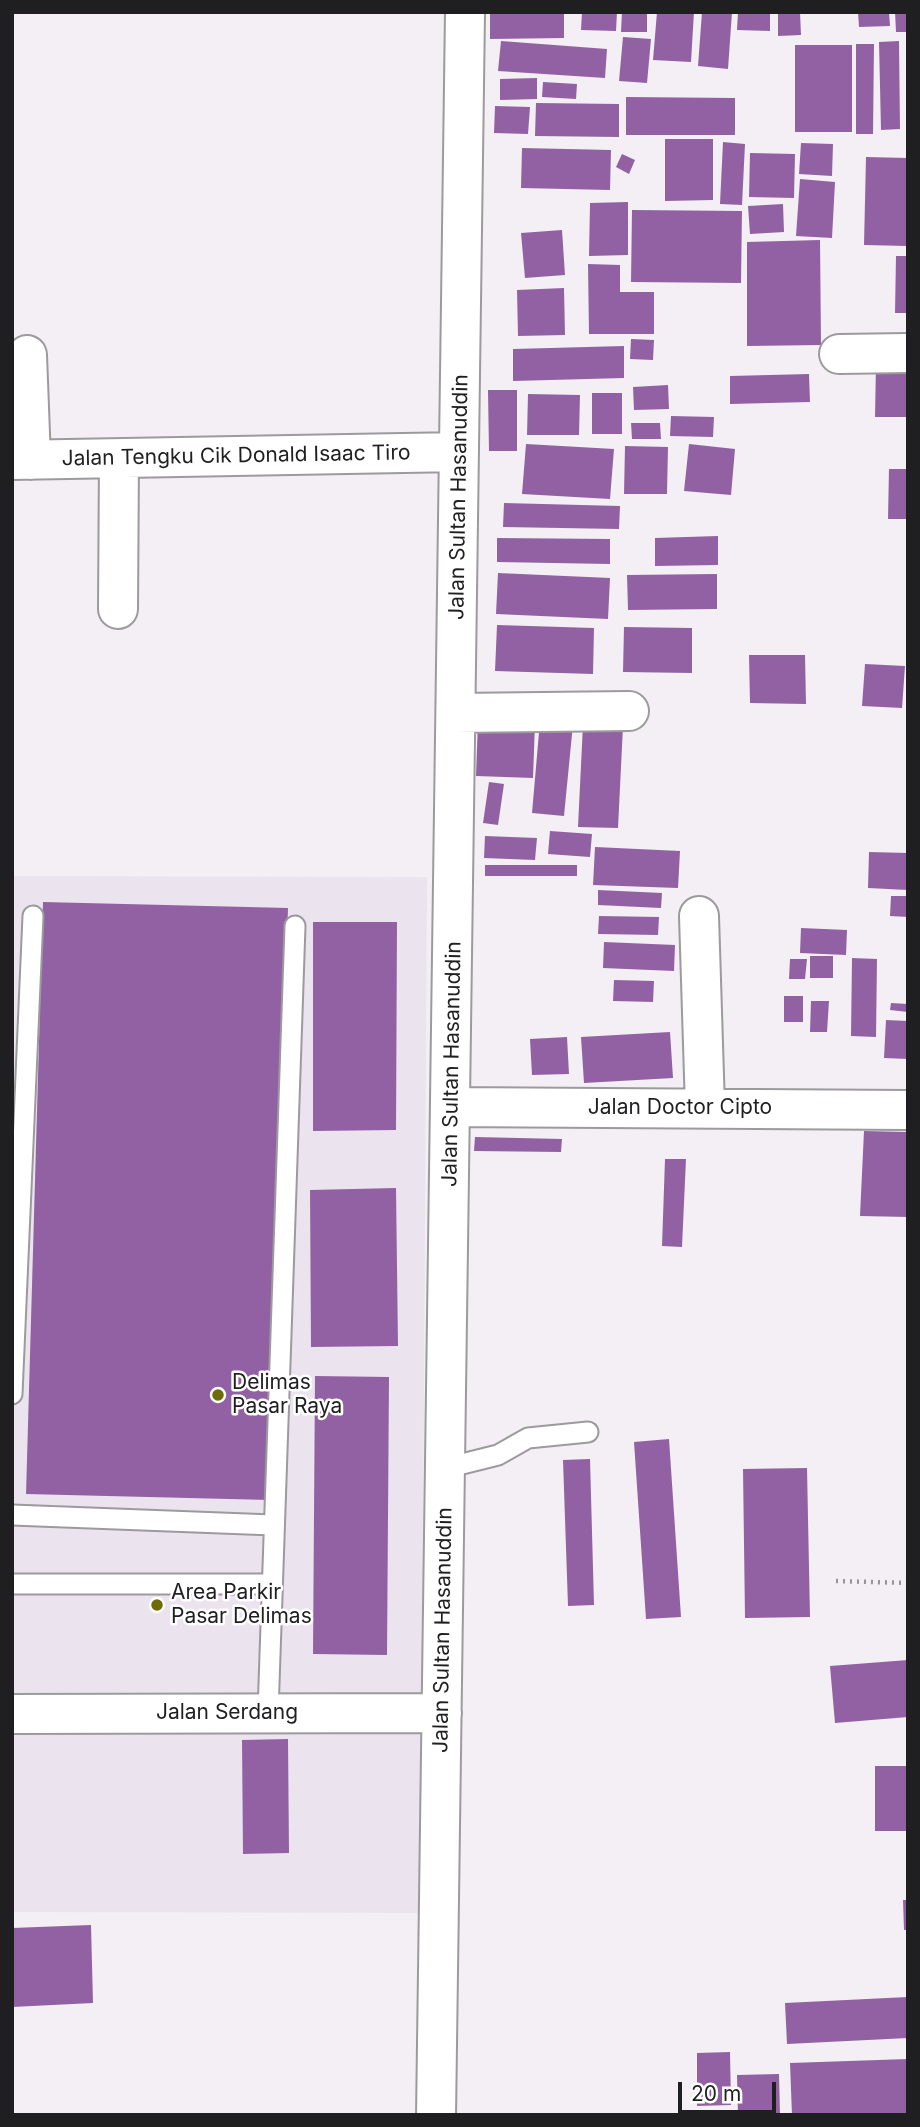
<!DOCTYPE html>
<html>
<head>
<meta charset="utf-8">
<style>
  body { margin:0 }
  #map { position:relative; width:920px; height:2127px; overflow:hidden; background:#f3eff4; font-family:Inter,sans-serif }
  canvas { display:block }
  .frame { position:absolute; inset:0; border:14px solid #1f1e20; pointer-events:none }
  .scale { position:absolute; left:678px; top:2082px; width:98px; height:32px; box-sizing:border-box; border:4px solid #1f1e20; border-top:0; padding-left:9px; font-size:21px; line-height:24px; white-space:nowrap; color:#1f1e20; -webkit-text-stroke:5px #fff; paint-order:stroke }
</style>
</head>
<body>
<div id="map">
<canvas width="920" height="2127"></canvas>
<div class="frame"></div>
<div class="scale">20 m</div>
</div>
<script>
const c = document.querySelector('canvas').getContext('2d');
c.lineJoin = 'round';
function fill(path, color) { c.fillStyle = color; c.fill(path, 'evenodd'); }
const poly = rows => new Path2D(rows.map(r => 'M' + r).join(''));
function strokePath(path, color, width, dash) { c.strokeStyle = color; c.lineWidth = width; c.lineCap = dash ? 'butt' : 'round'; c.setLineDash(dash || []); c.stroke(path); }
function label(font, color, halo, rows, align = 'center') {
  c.font = font + ' Inter,sans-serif'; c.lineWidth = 5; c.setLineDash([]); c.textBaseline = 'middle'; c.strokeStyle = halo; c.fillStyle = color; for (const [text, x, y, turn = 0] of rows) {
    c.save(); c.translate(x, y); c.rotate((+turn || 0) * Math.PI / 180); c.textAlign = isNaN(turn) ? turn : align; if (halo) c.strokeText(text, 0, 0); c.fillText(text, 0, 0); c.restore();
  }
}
fill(poly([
  [12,876,427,877,421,1913,12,1912]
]), '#ebe3ee');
fill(poly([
  [490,12,564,12,564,38,490,39],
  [582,12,617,12,616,31,581,30],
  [622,12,647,12,647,32,621,32],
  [657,12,694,12,691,62,653,60],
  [702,12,732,12,728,69,698,66],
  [738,12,770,12,770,31,737,30],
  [778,12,800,12,801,35,778,36],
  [858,12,889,12,890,26,859,27],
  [895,12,908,12,908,32,896,32],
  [623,37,651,39,647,83,619,81],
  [501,41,607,49,605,78,498,71],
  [899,41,900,129,881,130,879,42],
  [856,44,874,44,873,134,856,134],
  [795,45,852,45,852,132,795,132],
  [537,78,537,99,500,100,500,79],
  [543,82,577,84,576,99,542,97],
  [626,97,735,98,735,135,626,135],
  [536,103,619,104,619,137,535,136],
  [495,106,530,107,528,134,494,133],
  [665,139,713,139,713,200,665,201],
  [723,142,745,144,742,205,720,204],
  [801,143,833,144,832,176,799,174],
  [522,148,611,150,610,190,521,188],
  [750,153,795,154,794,198,749,197],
  [622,154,635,160,629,174,616,167],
  [866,157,908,158,907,246,864,245],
  [800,179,835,182,832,238,796,236],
  [628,202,628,255,589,256,590,203],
  [783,204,784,232,750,234,748,206],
  [632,210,742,211,741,283,631,282],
  [562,230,565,275,525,278,521,233],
  [820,240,821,345,747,346,747,242],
  [896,256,908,256,908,313,895,313],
  [588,264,620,265,620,292,654,292,654,334,589,334],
  [564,288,565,335,518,336,517,290],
  [631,339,654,340,653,360,630,359],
  [624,346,624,378,513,381,513,349],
  [876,364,908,364,908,417,875,417],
  [809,374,810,402,730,404,730,376],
  [668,385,669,409,634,410,633,387],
  [488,390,517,390,517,451,489,451],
  [592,393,622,393,622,434,592,434],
  [528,394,580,395,579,435,527,435],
  [671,416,714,417,713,437,670,436],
  [631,423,660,423,661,439,632,439],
  [526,444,614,449,610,499,522,494],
  [689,444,735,449,731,495,684,491],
  [625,446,668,447,667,494,624,494],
  [889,469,908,469,908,519,888,519],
  [504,503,620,506,619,529,503,527],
  [718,536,718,565,655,566,655,538],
  [497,538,610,539,610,564,497,562],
  [498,573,610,578,608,619,496,614],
  [717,574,717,609,628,610,627,575],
  [497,625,594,628,593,674,495,671],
  [624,627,692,628,692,673,623,672],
  [749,655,805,655,806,704,750,703],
  [865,664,905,666,902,708,862,706],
  [478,721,535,723,533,778,476,776],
  [540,721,573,724,564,816,532,813],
  [583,724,623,726,618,828,578,827],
  [489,782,504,784,498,825,483,823],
  [550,831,592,834,590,857,548,854],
  [485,836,537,838,535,860,484,858],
  [595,847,680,851,678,888,593,885],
  [869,852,908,853,908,890,868,888],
  [485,865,577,865,577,876,485,876],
  [598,890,662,893,661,908,598,905],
  [891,896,908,896,908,917,890,916],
  [43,902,288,908,270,1500,26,1494],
  [599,916,659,917,658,935,598,934],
  [313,922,397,922,396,1130,313,1131],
  [801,928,847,930,846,955,800,953],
  [604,942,675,945,674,971,603,968],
  [810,956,833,956,833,978,810,978],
  [852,958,877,959,876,1037,851,1036],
  [790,959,807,959,805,979,789,979],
  [614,980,654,981,653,1002,613,1001],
  [784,996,803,996,803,1022,784,1022],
  [811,1001,829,1001,827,1032,810,1032],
  [891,1003,908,1004,908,1012,890,1010],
  [886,1020,908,1021,908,1059,884,1058],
  [670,1032,673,1078,584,1083,581,1037],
  [567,1037,569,1074,532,1075,530,1039],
  [864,1131,908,1132,908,1217,860,1216],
  [475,1137,562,1139,561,1152,474,1151],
  [665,1159,686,1159,682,1247,662,1246],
  [396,1188,398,1346,311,1347,310,1190],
  [315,1376,389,1377,387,1655,313,1654],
  [669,1439,681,1617,646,1619,634,1442],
  [590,1459,594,1605,568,1606,563,1460],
  [807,1468,810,1617,745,1618,743,1469],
  [908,1660,908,1717,835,1723,830,1666],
  [288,1739,289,1853,243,1854,242,1740],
  [875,1766,908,1766,908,1831,875,1831],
  [903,1900,908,1900,908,1930,904,1930],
  [91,1925,93,2003,12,2007,12,1928],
  [908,1997,908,2038,787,2044,785,2003],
  [730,2052,731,2105,697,2106,697,2053],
  [908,2059,908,2114,792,2115,790,2063],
  [779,2074,780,2115,738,2115,737,2075]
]), '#9261a4');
const lane = poly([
  [12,1394,33,916],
  [446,1468,498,1455,528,1438,588,1432],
  [12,1515,273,1525],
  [12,1584,271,1584],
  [268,1713,295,926]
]);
const street = poly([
  [839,354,908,353],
  [27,355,31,460],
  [12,460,459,452],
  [118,609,119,459],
  [456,713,629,711],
  [699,916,705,1108],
  [452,1107,908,1110],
  [12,1714,442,1713],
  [436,2115,465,12]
]);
strokePath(lane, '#9d9a9e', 23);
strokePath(street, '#9d9a9e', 42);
strokePath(poly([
  [836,1581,908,1583]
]), '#979498', 4.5, [2, 5]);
strokePath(lane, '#fff', 19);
strokePath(street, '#fff', 38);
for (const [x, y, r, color] of [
  [218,1395,7,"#6f6b08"],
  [157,1605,7,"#6f6b08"]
]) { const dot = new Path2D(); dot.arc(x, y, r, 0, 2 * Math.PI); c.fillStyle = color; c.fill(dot); strokePath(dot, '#fff', 2.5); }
label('21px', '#1f1e20', '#fff', [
  ["Jalan Tengku Cik Donald Isaac Tiro",236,456,-1],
  ["Jalan Sultan Hasanuddin",459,497,-89],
  ["Jalan Sultan Hasanuddin",452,1064,-89],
  ["Jalan Doctor Cipto",680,1108],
  ["Jalan Sultan Hasanuddin",443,1630,-89],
  ["Jalan Serdang",227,1713]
]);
label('21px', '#1f1e20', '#fff', [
  ["Delimas",232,1383],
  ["Pasar Raya",232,1407],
  ["Area Parkir",171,1593],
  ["Pasar Delimas",171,1617]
], 'left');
</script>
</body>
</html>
